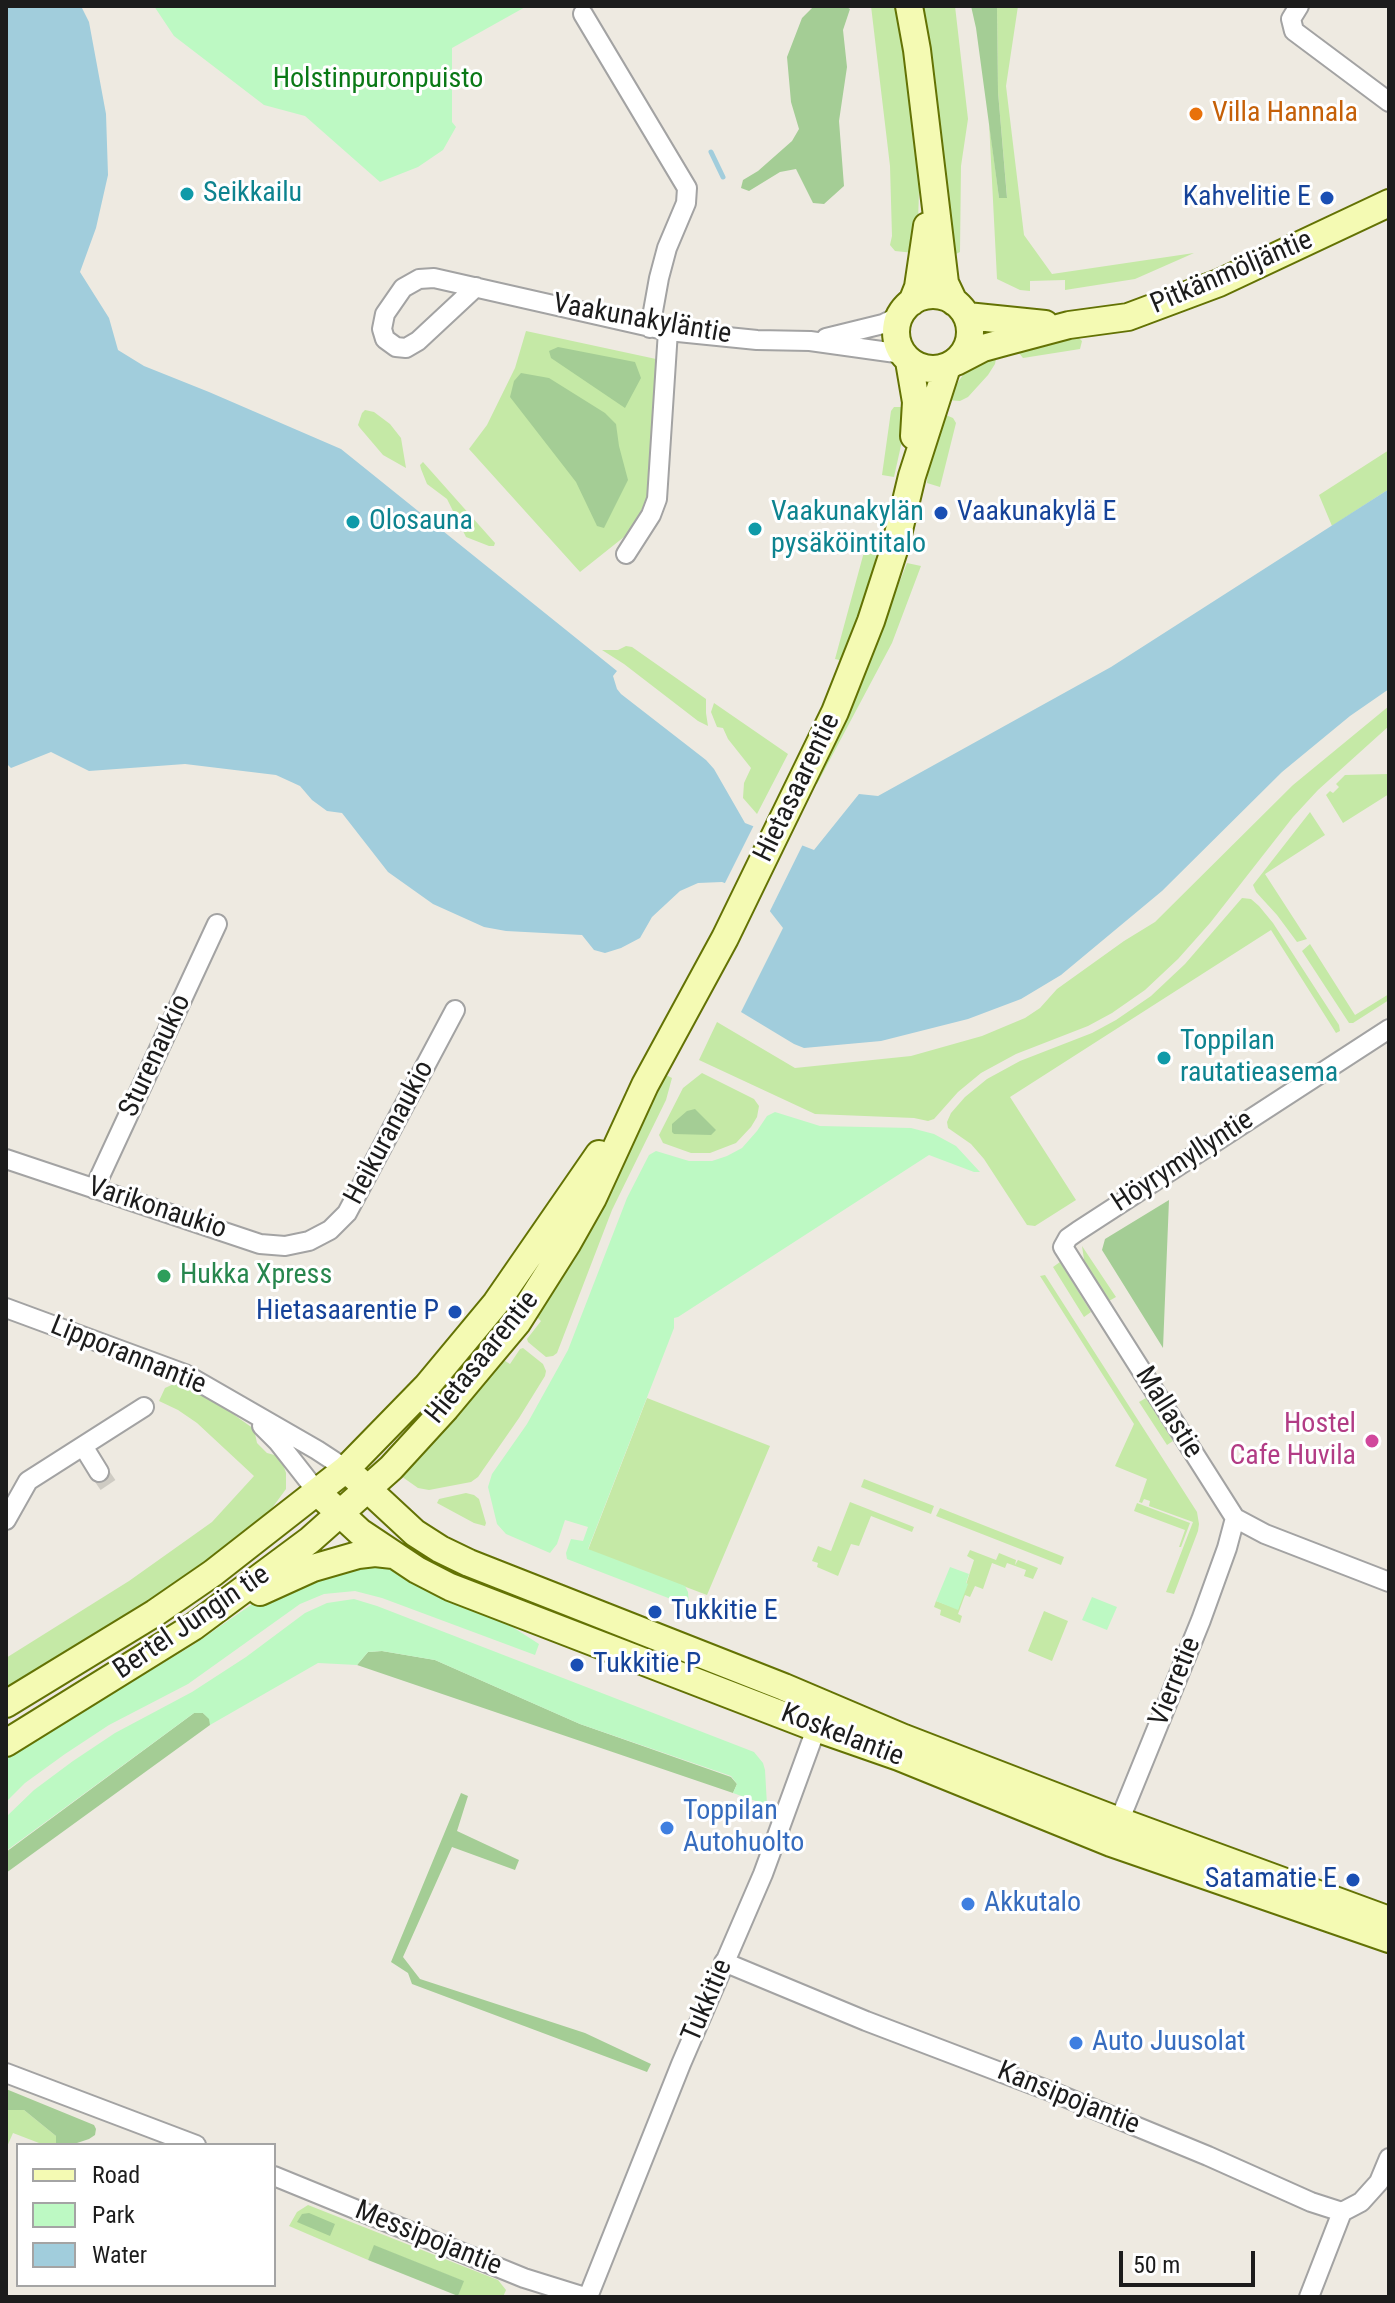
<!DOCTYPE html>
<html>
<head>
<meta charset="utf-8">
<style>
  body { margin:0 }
  #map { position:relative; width:1395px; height:2303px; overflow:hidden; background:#eeeae1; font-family:"Roboto Condensed",sans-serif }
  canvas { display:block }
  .frame { position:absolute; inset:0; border:8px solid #1c1c1c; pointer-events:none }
  .legend { position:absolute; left:16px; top:2143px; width:260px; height:144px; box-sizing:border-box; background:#fff; border:2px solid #a4a4a4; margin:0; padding:10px 14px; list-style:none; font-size:24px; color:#1c1c1c }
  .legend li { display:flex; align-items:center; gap:16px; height:40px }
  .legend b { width:40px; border:2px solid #a4a4a4 }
  .scale { position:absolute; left:1119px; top:2251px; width:136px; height:36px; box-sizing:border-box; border:4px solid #1c1c1c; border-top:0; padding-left:10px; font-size:24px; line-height:28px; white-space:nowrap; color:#1c1c1c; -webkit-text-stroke:6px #fff; paint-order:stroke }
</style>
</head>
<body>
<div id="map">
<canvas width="1395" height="2303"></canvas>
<div class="frame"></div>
<ul class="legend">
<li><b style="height:10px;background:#f4fab3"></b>Road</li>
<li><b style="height:22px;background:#bdf9c3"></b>Park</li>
<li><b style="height:22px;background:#a1cddc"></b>Water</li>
</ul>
<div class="scale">50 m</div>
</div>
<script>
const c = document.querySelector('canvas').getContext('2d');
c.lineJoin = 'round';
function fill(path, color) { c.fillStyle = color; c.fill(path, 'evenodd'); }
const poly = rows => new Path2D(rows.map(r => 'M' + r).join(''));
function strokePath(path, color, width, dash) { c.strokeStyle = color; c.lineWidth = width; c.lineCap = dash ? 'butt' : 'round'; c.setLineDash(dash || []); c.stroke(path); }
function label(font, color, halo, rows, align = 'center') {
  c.font = font + ' "Roboto Condensed",sans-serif'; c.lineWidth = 6; c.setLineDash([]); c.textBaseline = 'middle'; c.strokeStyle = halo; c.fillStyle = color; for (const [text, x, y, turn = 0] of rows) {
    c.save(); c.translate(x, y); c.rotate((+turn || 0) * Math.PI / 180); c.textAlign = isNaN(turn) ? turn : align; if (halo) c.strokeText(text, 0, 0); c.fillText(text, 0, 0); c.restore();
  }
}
fill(poly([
  [871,6,900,6,920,159,918,223,914,253,895,251,890,245,892,236,890,166],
  [922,6,955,6,968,119,961,166,960,252,954,255,930,46],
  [997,6,1018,6,1006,86,1024,235,1052,274,1194,253,1135,279,1065,290,1065,280,1030,281,1030,291,1020,290,997,279,989,122,999,198,1007,197,998,92],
  [526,331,656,359,651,492,629,533,580,572,469,449,487,425,515,368],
  [1077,336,1082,341,1080,349,1023,358,1019,353,1018,346],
  [997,353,995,364,988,375,968,397,960,401,946,400,965,372,976,363],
  [894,407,904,407,904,432,894,477,882,475,891,411],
  [365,410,374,412,390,424,401,438,406,468,383,455,360,428,358,425,362,413],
  [941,413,953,418,956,423,940,487,927,483,929,455],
  [1389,450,1389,489,1332,526,1319,495],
  [423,462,495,543,494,546,489,546,466,537,447,499,427,484,421,469,420,465],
  [864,552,876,555,870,591,844,661,835,659],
  [907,563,921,566,892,643,817,784,813,783,852,703],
  [626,646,632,647,706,699,706,713,708,726,698,721,624,664,602,650,618,650],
  [714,703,788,754,757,814,743,798,744,783,751,768,728,739,723,728,717,727,711,712],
  [1389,706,1389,726,1318,790,1293,817,1210,923,1178,959,1145,990,1112,1013,1088,1026,1016,1054,981,1073,958,1092,934,1119,928,1121,914,1118,815,1114,699,1060,717,1022,795,1068,911,1056,982,1036,1025,1018,1040,1008,1057,989,1124,941,1155,922,1293,785],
  [1389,774,1389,794,1343,823,1326,795,1330,791,1333,793,1339,787,1336,784,1345,775],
  [1310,812,1325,835,1265,874,1307,939,1297,942,1277,915,1256,892,1253,885],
  [1242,898,1251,899,1259,906,1273,923,1339,1025,1340,1031,1336,1033,1271,930,1010,1097,1076,1200,1035,1226,1027,1225,984,1159,971,1144,948,1128,947,1122,951,1113,965,1097,987,1079,1020,1061,1092,1033,1116,1020,1151,996,1185,964],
  [1310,944,1355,1015,1389,994,1389,1000,1353,1023,1349,1023,1302,951],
  [702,1073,754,1099,759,1106,757,1117,751,1127,736,1143,710,1153,691,1153,663,1143,659,1135,683,1088],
  [664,1074,672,1078,666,1100,612,1210,557,1353,553,1356,546,1357,528,1342,527,1339,541,1321,535,1315],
  [1082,1246,1116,1297,1109,1301,1085,1266],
  [1060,1262,1091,1312,1084,1317,1053,1267],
  [1045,1275,1197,1512,1199,1524,1198,1531,1174,1594,1166,1592,1193,1522,1149,1506,1150,1501,1144,1499,1142,1503,1139,1502,1147,1479,1115,1466,1134,1424,1040,1276],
  [523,1348,543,1364,546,1371,545,1376,519,1418,478,1477,471,1482,429,1490,418,1488,401,1476,502,1359,510,1364,520,1349],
  [178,1382,205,1394,254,1429,257,1443,267,1453,278,1456,283,1464,286,1473,286,1489,267,1515,164,1594,6,1693,6,1658,129,1581,212,1522,254,1476,197,1423,178,1410,159,1401,165,1388],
  [647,1398,770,1446,707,1595,588,1550],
  [1146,1398,1173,1441,1167,1445,1139,1402],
  [864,1479,934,1506,931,1514,861,1487],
  [466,1493,474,1495,479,1499,486,1523,485,1526,474,1523,437,1503,439,1499],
  [850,1502,914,1527,912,1532,871,1516,859,1546,851,1544,838,1576,817,1567,818,1563,812,1561,818,1546,831,1551],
  [1137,1503,1190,1523,1181,1547,1179,1547,1185,1530,1134,1511],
  [940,1508,1064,1557,1061,1565,936,1516],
  [970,1550,996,1560,999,1553,1016,1560,1015,1565,1018,1560,1038,1568,1033,1579,1024,1576,1026,1570,1007,1563,1005,1568,992,1563,983,1589,975,1586,970,1597,965,1595,958,1614,962,1616,960,1623,940,1615,941,1610,934,1607,936,1601,958,1609,974,1560,967,1556],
  [1044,1611,1068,1621,1052,1661,1028,1651],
  [7,2110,24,2110,56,2136,56,2145,39,2145,39,2143,13,2133,6,2149],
  [308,2205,498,2280,506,2290,503,2297,461,2297,458,2296,463,2281,375,2246,368,2260,289,2226,297,2212]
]), '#c5e9a6');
fill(poly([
  [814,6,845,6,850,9,843,30,847,67,839,121,844,186,824,204,813,203,796,169,780,172,749,191,741,188,743,180,758,171,792,141,799,129,791,102,787,57,802,18],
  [971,6,997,6,998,92,1007,198,999,198,976,28],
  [558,347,635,362,641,378,625,408,551,358,549,351],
  [521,373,549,378,605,413,616,424,619,446,628,480,604,528,597,526,576,482,510,397,514,381],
  [695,1109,716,1130,711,1135,674,1134,672,1132,672,1124,687,1111],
  [1169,1200,1163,1348,1102,1250,1105,1239],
  [382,1651,435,1660,580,1724,731,1777,737,1784,733,1793,357,1665,368,1652],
  [194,1713,203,1713,210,1719,210,1725,6,1873,6,1852],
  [461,1793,468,1796,457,1831,519,1860,515,1870,452,1847,403,1957,420,1979,585,2033,651,2064,647,2072,412,1984,408,1973,391,1962],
  [6,2089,94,2125,96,2129,95,2135,89,2139,71,2145,56,2145,56,2136,24,2110,6,2110],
  [309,2213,335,2224,330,2236,297,2222,302,2214],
  [374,2245,464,2281,458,2296,368,2260]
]), '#a4cd95');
fill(poly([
  [154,6,527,6,452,48,452,122,456,127,443,150,418,167,380,182,305,116,264,105,174,36],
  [775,1112,820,1126,911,1128,934,1134,956,1146,980,1172,974,1172,929,1155,678,1317,674,1318,674,1328,588,1549,685,1586,688,1592,689,1606,567,1559,566,1553,571,1539,583,1541,588,1527,565,1520,557,1544,550,1553,506,1534,497,1524,488,1487,492,1474,527,1424,568,1350,627,1198,649,1155,656,1151,689,1161,712,1161,727,1156,742,1148,757,1131,767,1116],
  [386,1562,500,1619,539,1644,535,1655,382,1598,355,1591,324,1594,300,1604,188,1684,109,1725,65,1754,25,1783,6,1802,6,1757,193,1645,261,1598,282,1587],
  [950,1567,969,1574,966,1583,968,1584,958,1610,936,1601],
  [1092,1597,1117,1607,1107,1630,1082,1620],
  [354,1599,377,1606,754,1752,763,1763,765,1770,767,1805,733,1793,737,1784,731,1776,580,1724,435,1660,382,1651,368,1652,357,1665,318,1663,210,1725,209,1719,203,1713,194,1713,6,1851,6,1817,34,1790,73,1761,115,1733,192,1692,246,1657,305,1613,327,1603]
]), '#bdf9c3');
fill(poly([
  [6,6,81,6,89,22,106,114,108,175,96,228,80,272,109,318,118,350,144,366,209,392,341,449,617,671,613,676,617,689,621,694,706,760,714,769,745,823,814,850,859,794,878,796,1111,667,1389,489,1389,689,1350,716,1282,772,1162,891,1061,975,1021,999,968,1019,881,1041,804,1048,794,1044,741,1012,783,928,758,896,722,882,698,883,680,891,652,917,640,938,621,948,605,953,594,950,582,935,506,931,484,927,433,904,388,872,342,813,327,811,312,800,300,786,276,775,185,764,89,771,51,752,11,768,6,763]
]), '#a1cddc');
fill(poly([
  [755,823,786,835,754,899,723,887],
  [790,837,804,842,768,915,758,903]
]), '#eeeae1');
strokePath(poly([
  [711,152,723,177]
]), '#a1cddc', 5);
strokePath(poly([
  [99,1472,108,1485]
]), '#cecbc3', 18, [18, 9]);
const street = poly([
  [1299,6,1291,19,1294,31,1389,102],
  [583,14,687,188,686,203,667,248,659,278,650,328],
  [476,287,418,341,406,348,396,347,385,339,382,329,385,314,403,288,419,279,434,278,668,331,757,340,810,341,903,354],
  [826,338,883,324,899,316],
  [626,554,651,515,657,499,668,331],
  [1389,1029,1078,1231,1068,1238,1063,1247,1235,1518,1265,1534,1389,1582],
  [6,1159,260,1244,285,1246,309,1241,330,1230,347,1213,455,1010],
  [94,1189,217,924],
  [6,1308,185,1374,317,1450,346,1469],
  [262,1426,278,1442,318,1493],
  [83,1446,99,1472],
  [6,1520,28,1481,144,1407],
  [1116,1829,1201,1620,1227,1548,1235,1518],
  [724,1962,866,2021,1055,2093,1208,2156,1311,2202,1342,2212,1361,2202,1379,2182,1389,2158],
  [6,2073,196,2145],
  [274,2176,524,2278,585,2297],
  [588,2297,681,2064,763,1874,820,1718],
  [1309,2297,1342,2212]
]);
const secondary = poly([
  [909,6,917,50,945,283,954,302],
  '896 332a37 37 0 1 1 74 0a37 37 0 1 1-74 0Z',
  [912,302,918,287,927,226],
  [967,316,1045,324],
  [909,361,916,402,914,436],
  [956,362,983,348,1005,342,1069,325,1128,317,1219,283,1389,203],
  [346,1469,415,1533,440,1549,469,1563,784,1687,904,1738,1119,1821,1389,1920],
  [318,1493,360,1532,417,1570,450,1587,816,1728,899,1757,1111,1843,1389,1939],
  [260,1592,313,1568,358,1555,375,1553,393,1555],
  [6,1704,155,1613,213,1573,346,1469,427,1386,496,1303,599,1154],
  [6,1743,193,1627,310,1540,391,1468,446,1408,517,1323,567,1244,593,1198,645,1085,725,938,835,712,871,621,895,547,912,476,947,367]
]);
strokePath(street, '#a3a3a3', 22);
strokePath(secondary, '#637204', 30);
strokePath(street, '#fff', 18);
strokePath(secondary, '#f4fab3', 26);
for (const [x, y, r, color] of [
  [1196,114,8,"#e8710a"],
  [187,194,8,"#0f9aa8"],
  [1327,198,8,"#1a4fb4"],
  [941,513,8,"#1a4fb4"],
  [353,522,8,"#0f9aa8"],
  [755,529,8,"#0f9aa8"],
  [1164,1058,8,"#0f9aa8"],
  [164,1276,8,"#2e9e5b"],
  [455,1312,8,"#1a4fb4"],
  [1372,1441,8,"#d1479c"],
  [655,1612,8,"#1a4fb4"],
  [577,1665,8,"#1a4fb4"],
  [667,1828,8,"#3f7fe0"],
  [1353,1880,8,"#1a4fb4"],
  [968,1904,8,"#3f7fe0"],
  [1076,2043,8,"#3f7fe0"]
]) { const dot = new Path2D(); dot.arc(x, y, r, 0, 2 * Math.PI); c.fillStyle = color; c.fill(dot); strokePath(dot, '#fff', 3); }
label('28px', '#0a7916', '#fff', [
  ["Holstinpuronpuisto",378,80]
]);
label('28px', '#c56008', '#fff', [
  ["Villa Hannala",1212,114]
], 'left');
label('28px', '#0d838f', '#fff', [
  ["Seikkailu",203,194],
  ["Vaakunakylän",771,513],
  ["pysäköintitalo",771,545],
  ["Olosauna",369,522],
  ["Toppilan",1180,1042],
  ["rautatieasema",1180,1074]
], 'left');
label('28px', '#164399', '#fff', [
  ["Kahvelitie E",1311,198],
  ["Vaakunakylä E",957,513,"left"],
  ["Hietasaarentie P",439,1312],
  ["Tukkitie E",671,1612,"left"],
  ["Tukkitie P",593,1665,"left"],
  ["Satamatie E",1337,1880]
], 'right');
label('28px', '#1c1c1c', '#fff', [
  ["Pitkänmöljäntie",1232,273,-23],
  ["Vaakunakyläntie",642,320,10],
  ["Hietasaarentie",798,788,-64],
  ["Sturenaukio",156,1056,-65],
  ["Heikuranaukio",390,1133,-62],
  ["Höyrymyllyntie",1183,1162,-33],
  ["Varikonaukio",157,1209,18],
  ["Lipporannantie",128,1356,22],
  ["Hietasaarentie",483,1358,-51],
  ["Mallastie",1168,1413,58],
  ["Bertel Jungin tie",192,1623,-34],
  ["Vierretie",1176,1682,-68],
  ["Koskelantie",842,1736,21],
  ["Tukkitie",708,2001,-67],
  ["Kansipojantie",1068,2099,22],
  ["Messipojantie",428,2239,22]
]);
label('28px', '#27864d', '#fff', [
  ["Hukka Xpress",180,1276]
], 'left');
label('28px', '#b23c85', '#fff', [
  ["Hostel",1356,1425],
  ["Cafe Huvila",1356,1457]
], 'right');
label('28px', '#366cbe', '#fff', [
  ["Toppilan",683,1812],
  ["Autohuolto",683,1844],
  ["Akkutalo",984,1904],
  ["Auto Juusolat",1092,2043]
], 'left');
</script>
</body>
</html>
